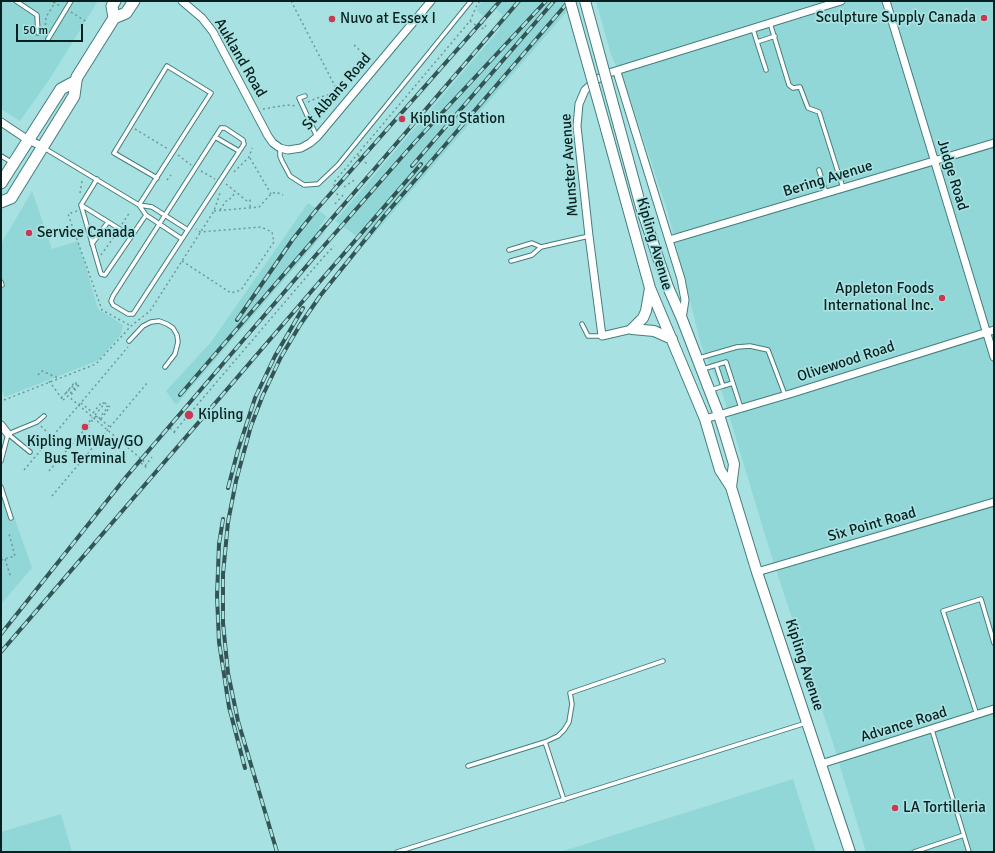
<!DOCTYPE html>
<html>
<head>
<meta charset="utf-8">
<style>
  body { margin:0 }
  #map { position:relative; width:995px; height:853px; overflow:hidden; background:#a7e1e1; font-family:Signika,sans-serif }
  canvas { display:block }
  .frame { position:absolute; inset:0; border:2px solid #082020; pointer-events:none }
  .scale { position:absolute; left:16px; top:24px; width:67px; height:18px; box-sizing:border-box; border:2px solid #082020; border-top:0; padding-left:5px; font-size:12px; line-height:14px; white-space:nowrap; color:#082020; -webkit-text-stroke:3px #a7e1e1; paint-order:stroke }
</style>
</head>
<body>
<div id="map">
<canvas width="995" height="853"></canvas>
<div class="frame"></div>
<div class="scale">50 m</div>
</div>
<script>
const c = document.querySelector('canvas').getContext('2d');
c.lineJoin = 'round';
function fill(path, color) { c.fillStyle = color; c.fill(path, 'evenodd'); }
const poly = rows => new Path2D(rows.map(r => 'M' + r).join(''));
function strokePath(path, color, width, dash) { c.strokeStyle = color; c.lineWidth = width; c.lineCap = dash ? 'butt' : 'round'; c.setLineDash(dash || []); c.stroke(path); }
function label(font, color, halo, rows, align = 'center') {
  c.font = font + ' Signika,sans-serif'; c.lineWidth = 3.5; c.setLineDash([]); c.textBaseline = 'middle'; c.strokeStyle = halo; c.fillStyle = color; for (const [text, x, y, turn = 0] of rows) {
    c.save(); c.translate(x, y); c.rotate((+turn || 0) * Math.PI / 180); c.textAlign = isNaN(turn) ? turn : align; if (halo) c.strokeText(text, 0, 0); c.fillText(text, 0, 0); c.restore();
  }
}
fill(poly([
  [1,1,98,1,51,77,20,121,1,109],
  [483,1,576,1,366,243,335,221,500,29,495,24,503,15,496,9,486,18,477,11,478,6],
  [596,1,994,1,994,852,866,852,832,740,768,545,722,392,701,345,668,213,625,83,611,55],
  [32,191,52,249,78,241,98,309,123,325,121,334,99,360,5,397,1,389,1,244],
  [308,203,317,209,327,217,319,227,325,232,176,405,166,391,211,342],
  [1,479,32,568,1,604],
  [793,779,816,852,560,852],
  [61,814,72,852,1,852,1,832]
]), '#92d7d7');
const lane = poly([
  [16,1,37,15,38,33],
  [770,23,789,85,793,88,800,87,808,108,819,112,843,188],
  [753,29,757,42,775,36],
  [48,39,71,1],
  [757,42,766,70],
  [305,96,299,98,317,137],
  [221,128,225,128,243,140,244,144,133,314,128,314,113,305,111,301,113,296,221,128],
  [215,137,239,151],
  [44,148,139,205,152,207,188,230],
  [280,148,280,156,282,161,290,176,304,185,318,184,338,165,471,1],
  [1,156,13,163],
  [819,170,826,193],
  [97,179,81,205,101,274,105,275,146,215],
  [81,205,131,236],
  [139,205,173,152,211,93,167,66,114,153,157,178],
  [139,205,146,215,182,239],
  [92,244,108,222],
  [509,250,532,243,541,247],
  [511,261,532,255,541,247,589,236],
  [1,282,2,285],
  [582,324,588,336,602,336],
  [129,341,143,326,151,322,159,321,167,324,173,328,177,335,178,342,175,354,165,367],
  [699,358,737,347,750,346,768,350,785,395],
  [716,365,723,386,733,383],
  [703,369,726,362,741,408],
  [711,390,723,386],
  [8,434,30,452],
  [1,461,8,434,37,422,44,416],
  [1,487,11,518],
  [977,715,943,611,981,599,994,643],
  [932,730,969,852],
  [468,766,545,742],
  [564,800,545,742,558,736,564,730,569,722,572,704,570,693,663,661],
  [397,852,806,723],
  [914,852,964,835]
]);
const street = poly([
  [182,1,202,18,213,32,268,136,273,143,280,148,288,150,301,148,310,143,317,137,431,1],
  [886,1,994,357],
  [617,72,681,279,685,300,682,319],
  [1,122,28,140,42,146],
  [669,240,994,143],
  [632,329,602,336,589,236,577,126,579,104,585,90,596,80,609,73,841,1],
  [705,419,793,393,994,330],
  [1,425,8,434],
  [757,572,994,502],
  [821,764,994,709]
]);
const secondary = poly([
  [619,126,641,207,668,287,682,319,719,415,725,434,734,464,731,487],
  [606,129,650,288,705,419,720,470,731,487,757,572,850,852],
  [632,329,643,318,646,311,650,288],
  [632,329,654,331,672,339]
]);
const primary = poly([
  [114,18,112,6,115,1],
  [1,183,61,89,76,81],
  [1,202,11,198,74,96,76,81,77,77,114,18,126,13,134,1]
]);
strokePath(lane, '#457d7d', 5.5);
strokePath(street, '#457d7d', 9);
strokePath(secondary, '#457d7d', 12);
strokePath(primary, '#457d7d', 13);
strokePath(poly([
  [291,1,337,90],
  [53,2,60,6],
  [71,12,87,22],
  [470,21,477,26,483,18],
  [477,26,484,29,486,25,480,22],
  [45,30,46,17,56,1],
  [354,45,366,56],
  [308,102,317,98,335,93],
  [263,109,287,105,297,106],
  [135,129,168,149],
  [178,155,191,165],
  [358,155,368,165],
  [250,158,271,194],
  [201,171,215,179],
  [234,172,249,157,252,148],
  [167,180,171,175],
  [226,184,247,201,250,200,250,208],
  [344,187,356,179],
  [80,193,82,181],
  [338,195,335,192,334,182,470,21,477,5,480,1],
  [335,204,345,193],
  [220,210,226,201,228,201,236,192],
  [77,211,68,214,102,310,131,326],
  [214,211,259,207,271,194,276,192,283,195],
  [122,224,130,212],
  [101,255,116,234],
  [182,261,231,293,241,290,274,242,272,232,261,227,200,232,196,229],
  [38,375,42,371,58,378],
  [49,381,63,400],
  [66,393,74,383,77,385,68,396],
  [61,398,76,383,79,385,70,396],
  [4,400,96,364,131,326,150,311,214,211,220,193],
  [81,403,93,413],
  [93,413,102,402,108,407,97,421],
  [95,415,105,403,110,407,101,419],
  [96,416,110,427],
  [89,422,92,417],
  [41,426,47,432],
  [170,428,177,435],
  [174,432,320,261,334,246],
  [141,463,148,469],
  [145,466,152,457],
  [24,470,128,347],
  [49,471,96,416],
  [52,496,148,382],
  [5,559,11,578],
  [1,560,15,556,9,534]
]), '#6b9999', 1.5, [2, 3]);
strokePath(lane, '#fff', 3.5);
strokePath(street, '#fff', 7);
strokePath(secondary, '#fff', 10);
strokePath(primary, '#fff', 11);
const rail = poly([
  [412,166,554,1],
  [237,320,293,239,317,209,500,1],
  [180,395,519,1],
  [228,488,238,450,255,398,275,356,303,308],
  [223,519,219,544,217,596,219,642,229,707,245,768],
  [1,634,126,477,316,255,415,142,546,1],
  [1,652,421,164],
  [277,852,238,721,228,673,223,623,223,574,228,522,236,481,251,426,263,395,281,357,300,325,320,296,385,215,569,1]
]);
strokePath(rail, '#345555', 4);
strokePath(rail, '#a7e1e1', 2.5, [8]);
const secondaryBridge = poly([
  [570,1,606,129],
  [585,1,619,126]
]);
strokePath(secondaryBridge, '#457d7d', 12, []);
strokePath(poly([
  [63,400,68,396,147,464]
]), '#6b9999', 1.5, [2, 3]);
strokePath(secondaryBridge, '#fff', 10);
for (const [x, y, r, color] of [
  [984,18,4,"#ca3951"],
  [332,19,4,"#ca3951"],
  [402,119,4,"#ca3951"],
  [29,233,4,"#ca3951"],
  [942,298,4,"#ca3951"],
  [189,415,5,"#ca3951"],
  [85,427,4,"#ca3951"],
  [895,808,4,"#ca3951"]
]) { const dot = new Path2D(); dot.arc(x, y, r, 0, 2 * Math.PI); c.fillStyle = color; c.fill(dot); strokePath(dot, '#a7e1e1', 1.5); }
label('15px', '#082020', '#a7e1e1', [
  ["Sculpture Supply Canada",976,18,"right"],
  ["Nuvo at Essex I",340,19],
  ["Kipling Station",410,119],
  ["Service Canada",37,233],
  ["Appleton Foods",934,289,"right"],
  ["International Inc.",934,306,"right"],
  ["Kipling",198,415],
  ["Kipling MiWay/GO",85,442,"center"],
  ["Bus Terminal",85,459,"center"],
  ["LA Tortilleria",903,808]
], 'left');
label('15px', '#082020', '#a7e1e1', [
  ["Aukland Road",240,58,60],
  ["St Albans Road",337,92,-49],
  ["Munster Avenue",570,165,-94],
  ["Judge Road",952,175,73],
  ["Bering Avenue",828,179,-17],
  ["Kipling Avenue",654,244,74],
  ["Olivewood Road",846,362,-18],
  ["Six Point Road",872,525,-16],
  ["Kipling Avenue",804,665,72],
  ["Advance Road",904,725,-17]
]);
</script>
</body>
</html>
